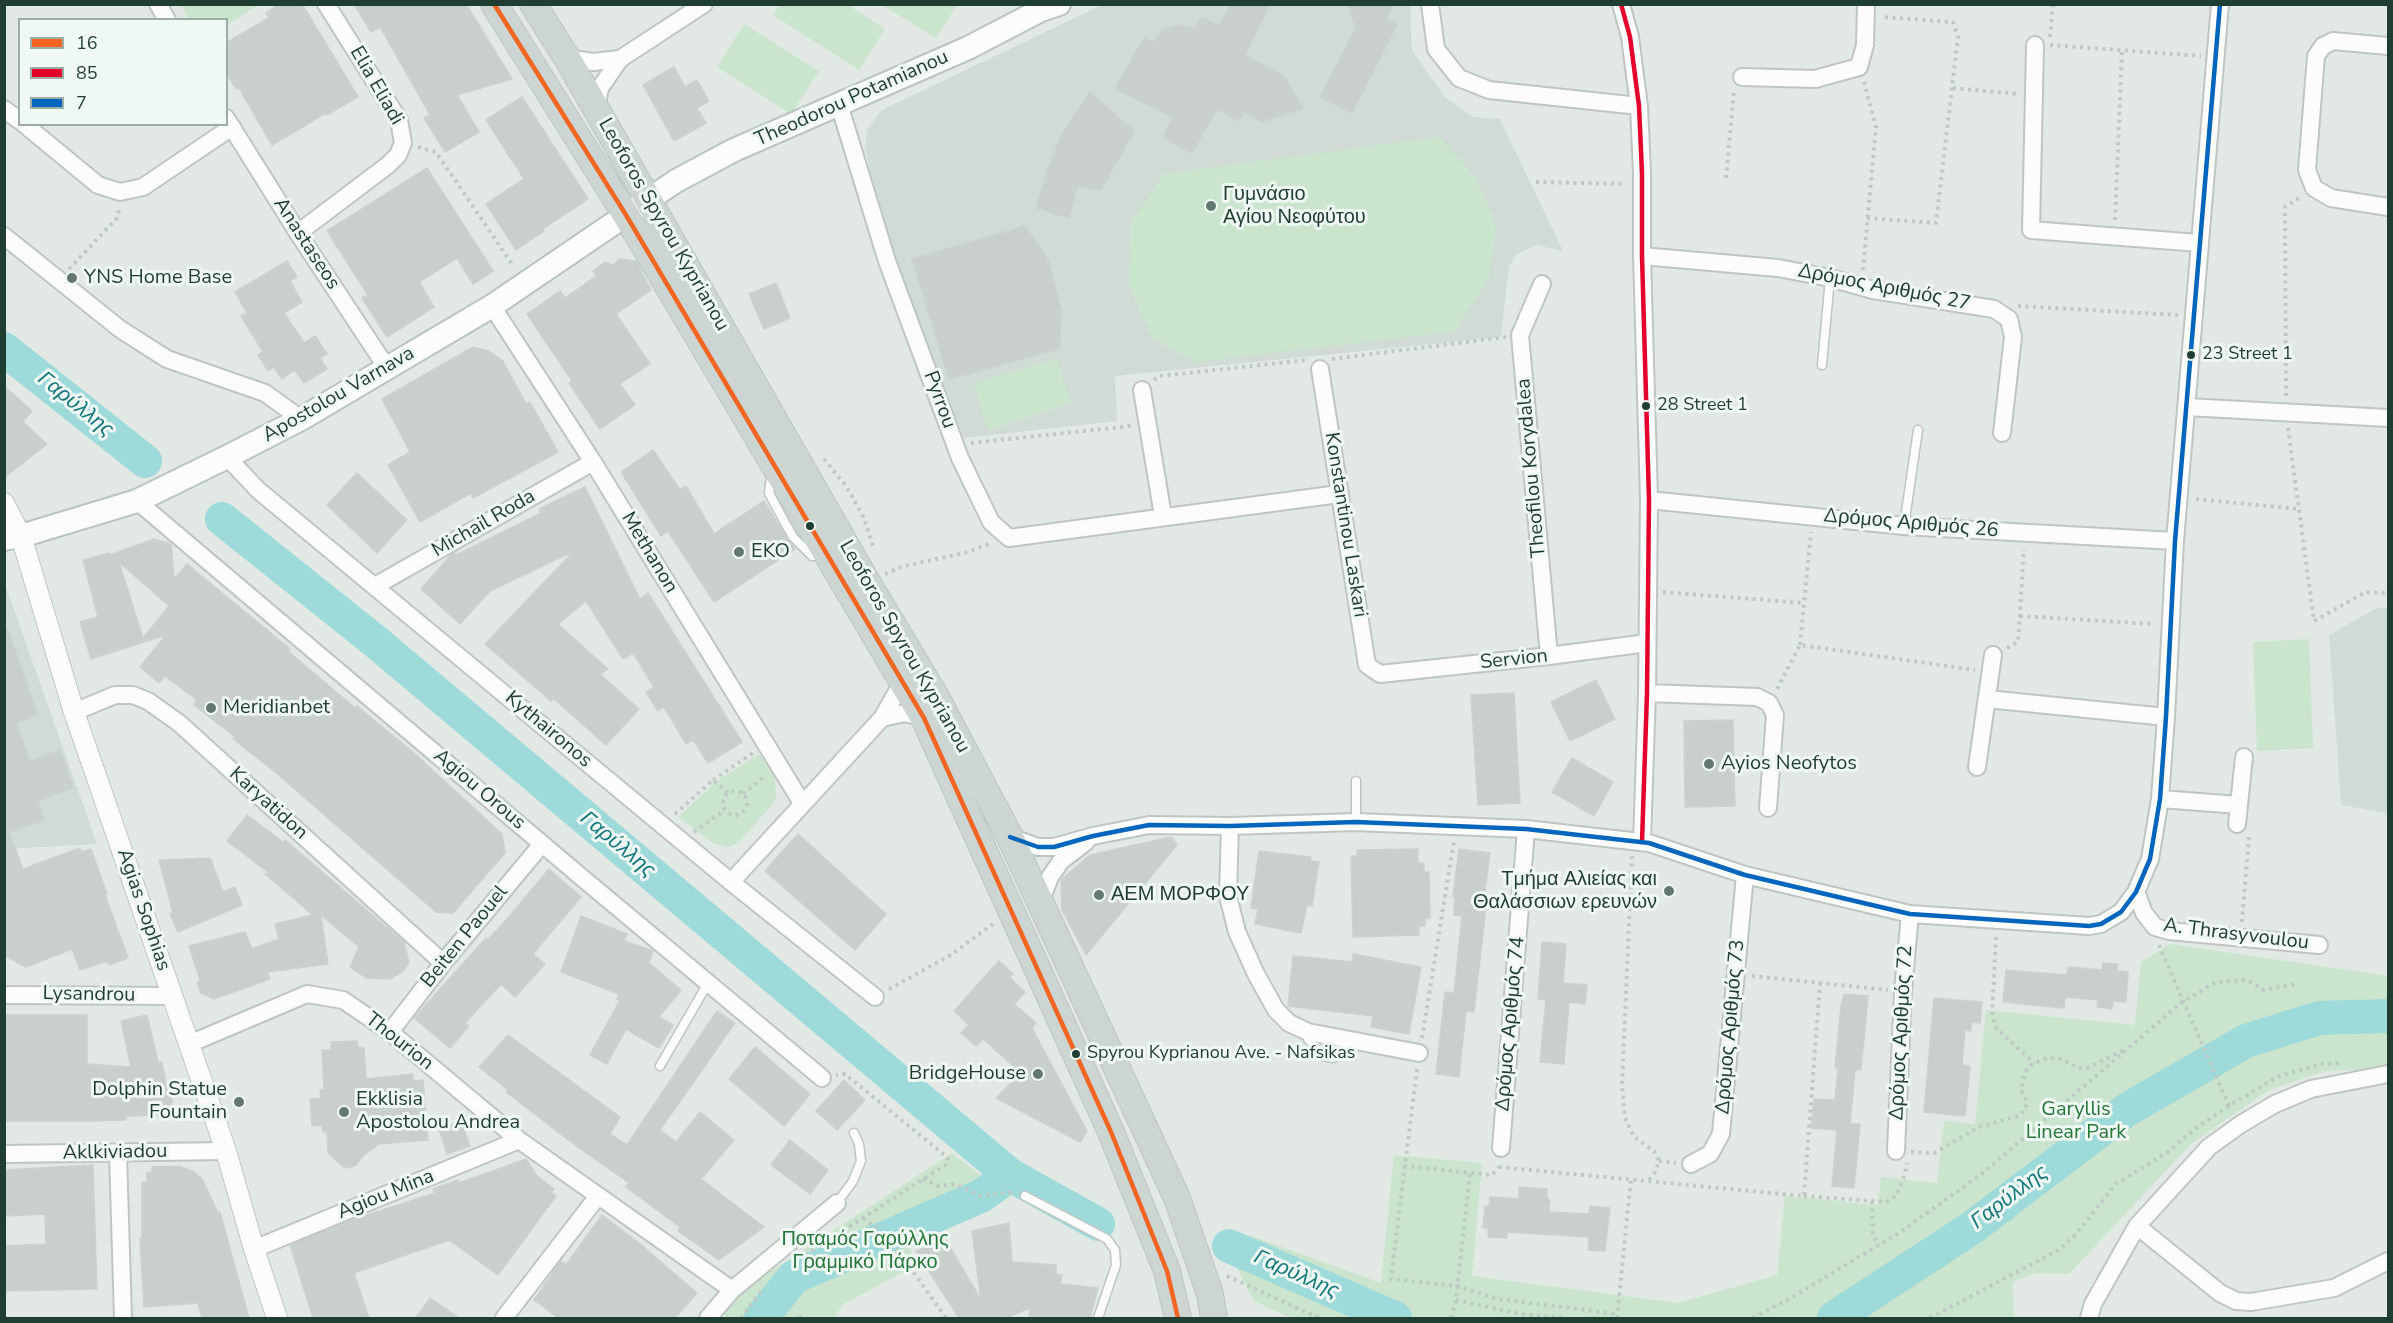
<!DOCTYPE html>
<html>
<head>
<meta charset="utf-8">
<style>
  body { margin:0 }
  #map { position:relative; width:2393px; height:1323px; overflow:hidden; background:#e2e9e5; font-family:"Nunito Sans",sans-serif }
  canvas { display:block }
  .frame { position:absolute; inset:0; border:6px solid #1f3d31; pointer-events:none }
  .legend { position:absolute; left:18px; top:18px; width:210px; height:108px; box-sizing:border-box; background:#f0f8f3; border:2px solid #9cada5; margin:0; padding:8px 10px; list-style:none; font-size:18px; color:#1f3d31 }
  .legend li { display:flex; align-items:center; gap:12px; height:30px }
  .legend b { width:30px; border:2px solid #9cada5 }
</style>
</head>
<body>
<div id="map">
<canvas width="2393" height="1323"></canvas>
<div class="frame"></div>
<ul class="legend">
<li><b style="height:8px;background:#f26522"></b>16</li>
<li><b style="height:8px;background:#e4002b"></b>85</li>
<li><b style="height:8px;background:#0065bd"></b>7</li>
</ul>
</div>
<script>
const c = document.querySelector('canvas').getContext('2d');
c.lineJoin = 'round';
function fill(path, color) { c.fillStyle = color; c.fill(path, 'evenodd'); }
const poly = rows => new Path2D(rows.map(r => 'M' + r).join(''));
function strokePath(path, color, width, dash) { c.strokeStyle = color; c.lineWidth = width; c.lineCap = dash ? 'butt' : 'round'; c.setLineDash(dash || []); c.stroke(path); }
function label(font, color, halo, rows, align = 'center') {
  c.font = font + ' "Nunito Sans",sans-serif'; c.lineWidth = 6; c.setLineDash([]); c.textBaseline = 'middle'; c.strokeStyle = halo; c.fillStyle = color; for (const [text, x, y, turn = 0] of rows) {
    c.save(); c.translate(x, y); c.rotate((+turn || 0) * Math.PI / 180); c.textAlign = isNaN(turn) ? turn : align; if (halo) c.strokeText(text, 0, 0); c.fillText(text, 0, 0); c.restore();
  }
}
fill(poly([
  [1102,5,1410,5,1412,50,1444,96,1473,117,1500,119,1563,251,1536,245,1517,254,1509,266,1501,337,1115,376,1117,421,964,438,913,316,869,167,865,145,868,128,882,110],
  [5,583,5,584,97,844,5,849],
  [2377,608,2388,608,2388,813,2341,805,2329,635]
]), '#cfdbd4');
fill(poly([
  [181,5,258,5,227,25,226,20,189,19],
  [780,5,848,5,885,29,859,70,773,15],
  [882,5,957,5,936,38],
  [744,24,819,71,791,114,717,67],
  [1440,137,1478,181,1496,228,1489,277,1456,331,1196,362,1152,338,1129,285,1130,223,1164,174],
  [1057,358,1071,403,988,430,974,384],
  [2309,639,2313,748,2257,751,2253,642],
  [758,755,762,757,775,778,776,798,773,804,738,843,728,847,713,843,678,817,717,781],
  [2170,944,2388,976,2388,1069,2326,1071,2269,1090,2192,1143,2069,1274,2034,1273,2013,1282,2014,1318,1291,1318,1254,1301,1232,1258,1249,1235,1381,1283,1394,1155,1482,1163,1472,1276,1678,1303,1777,1275,1785,1196,1878,1205,1881,1177,1937,1183,1944,1121,1975,1124,1986,1010,2135,1025,2141,962],
  [952,1153,1003,1193,905,1241,918,1264,844,1304,833,1318,727,1318,723,1312,737,1295,759,1279]
]), '#cae4ce');
strokePath(poly([
  [4,349,145,461],
  [222,519,376,642,1010,1175],
  [1229,1246,1395,1318],
  [761,1318,794,1277,981,1196,1010,1175,1098,1224],
  [1834,1318,1973,1227,2128,1109,2246,1041,2319,1018,2388,1016]
]), '#9fdada', 34);
const building = poly([
  [280,4,302,4,358,97,327,115,326,113,272,145,239,88,236,89,226,73,226,43,269,18,266,13,280,4],
  [354,4,466,4,512,79,457,95,479,132,445,152,424,118,430,115,380,27,371,32,354,4],
  [1231,4,1270,4,1245,55,1284,76,1303,108,1262,122,1244,112,1239,121,1217,109,1192,153,1163,137,1173,117,1115,89,1144,38,1153,43,1162,30,1178,25,1195,29,1202,17,1219,26,1231,4],
  [1348,4,1394,4,1386,19,1397,25,1352,113,1320,97,1356,28,1348,4],
  [674,67,685,87,697,80,709,101,697,108,706,123,674,141,643,85,674,67],
  [1090,92,1134,131,1101,190,1077,187,1069,218,1036,208,1048,169,1062,134,1090,92],
  [522,97,588,199,542,229,544,231,516,250,486,204,524,179,486,120,522,97],
  [427,168,493,271,473,284,457,258,419,282,434,307,387,337,362,298,368,295,327,231,427,168],
  [1025,226,1048,260,1062,314,1059,349,949,379,912,259,1025,226],
  [619,259,636,261,651,290,616,314,650,364,620,384,635,405,600,429,569,383,572,381,527,314,560,291,565,298,596,276,593,271,605,262,613,265,619,259],
  [287,261,297,277,290,281,302,302,284,313,304,343,315,336,327,354,320,358,327,369,304,383,295,370,282,379,274,367,268,371,258,355,263,352,241,316,247,313,235,292,287,261],
  [776,283,790,318,764,329,749,294,776,283],
  [473,347,489,351,503,361,526,404,530,402,558,452,473,498,471,493,420,522,388,465,410,452,382,399,473,347],
  [4,386,32,411,23,422,47,444,4,478,4,386],
  [653,450,680,490,686,486,714,534,764,501,788,540,795,549,714,602,668,531,661,536,621,472,653,450],
  [357,473,407,520,377,553,327,505,357,473],
  [585,487,640,599,648,593,742,742,708,763,693,740,686,744,664,707,658,711,646,692,654,687,633,653,623,659,586,601,558,624,608,669,600,674,639,709,606,745,553,698,551,701,485,644,574,551,490,591,460,624,421,589,451,555,454,553,456,555,541,513,539,509,585,487],
  [154,539,171,544,174,579,187,564,290,649,288,651,355,708,357,706,414,753,502,834,505,853,453,913,436,912,275,772,233,739,235,737,194,705,197,700,165,676,159,683,140,667,166,635,91,659,80,622,98,617,83,560,110,553,110,555,154,539],
  [119,562,169,606,143,638,119,562],
  [4,628,7,628,38,715,16,723,30,761,60,750,73,788,38,801,44,820,9,832,23,869,80,848,82,852,91,849,107,894,105,895,128,958,109,965,107,961,80,970,72,949,26,967,4,955,4,628],
  [1596,680,1615,719,1570,741,1551,702,1596,680],
  [1514,693,1520,803,1478,805,1471,695,1514,693],
  [1733,720,1735,806,1685,807,1684,721,1733,720],
  [1572,758,1613,782,1594,816,1552,792,1572,758],
  [247,815,283,842,285,840,404,942,409,963,404,970,390,979,366,978,350,967,359,947,321,915,328,964,267,972,270,979,214,999,201,993,197,983,200,980,189,946,245,932,252,949,279,939,275,924,313,915,265,874,269,873,227,841,247,815],
  [798,834,886,914,855,950,765,871,798,834],
  [1171,837,1177,845,1086,955,1062,910,1061,880,1090,855,1171,837],
  [1418,849,1418,863,1424,863,1424,872,1429,872,1430,909,1430,918,1425,918,1425,926,1419,926,1419,935,1353,937,1351,856,1357,856,1357,850,1418,849],
  [1459,849,1490,853,1483,906,1486,907,1474,1012,1466,1011,1459,1077,1436,1074,1445,992,1454,993,1462,916,1454,915,1455,897,1453,897,1459,849],
  [1259,851,1311,857,1310,861,1319,862,1312,906,1307,905,1301,933,1255,924,1258,909,1251,908,1259,851],
  [210,858,223,892,235,887,242,905,178,932,170,914,173,913,159,860,210,858],
  [549,869,581,897,533,954,545,964,515,997,501,984,465,1023,469,1026,450,1048,414,1018,486,938,487,940,501,926,549,869],
  [581,916,627,934,624,941,653,951,649,963,681,990,659,1017,673,1025,659,1048,626,1029,607,1064,590,1055,620,1000,617,999,619,994,561,972,581,916],
  [1542,942,1566,944,1563,983,1587,985,1585,1004,1569,1002,1564,1064,1540,1062,1546,1000,1538,999,1542,942],
  [1353,954,1421,967,1409,1034,1371,1027,1373,1016,1288,1006,1293,956,1353,962,1353,954],
  [999,961,1013,974,1010,978,1025,992,1014,1004,1036,1023,1032,1028,1087,1131,1080,1142,996,1098,1021,1073,983,1039,976,1046,961,1033,969,1025,954,1011,999,961],
  [2103,963,2118,964,2117,971,2128,972,2126,1002,2113,1001,2112,1009,2097,1007,2098,1000,2065,997,2064,1008,2003,1002,2006,970,2067,975,2068,967,2102,970,2103,963],
  [1844,994,1868,996,1861,1070,1855,1070,1850,1124,1860,1124,1854,1188,1832,1186,1837,1130,1811,1128,1814,1099,1835,1100,1838,1068,1835,1068,1841,1005,1844,994],
  [1934,998,1982,1002,1980,1023,1971,1022,1971,1031,1965,1030,1962,1065,1970,1066,1965,1116,1924,1112,1934,998],
  [717,1011,735,1023,660,1130,676,1142,700,1112,734,1140,701,1179,764,1227,719,1260,678,1231,680,1227,626,1187,629,1183,575,1145,506,1092,508,1090,479,1067,508,1035,620,1117,610,1134,627,1145,717,1011],
  [4,1015,87,1015,87,1064,131,1067,121,1021,147,1015,158,1062,162,1062,166,1084,172,1084,172,1115,126,1116,126,1120,94,1121,4,1121,4,1015],
  [357,1041,358,1048,364,1048,366,1079,413,1074,413,1081,423,1080,428,1140,379,1144,363,1156,356,1165,348,1168,342,1166,328,1153,327,1132,323,1132,322,1125,312,1126,310,1099,321,1098,320,1090,324,1089,322,1050,331,1050,331,1042,357,1041],
  [755,1047,810,1094,784,1126,729,1079,755,1047],
  [844,1080,865,1100,837,1130,816,1111,844,1080],
  [461,1121,470,1146,447,1154,439,1129,461,1121],
  [790,1140,828,1170,810,1194,771,1165,790,1140],
  [526,1159,536,1175,554,1189,551,1193,556,1196,498,1275,449,1240,354,1273,369,1318,313,1318,290,1245,358,1218,435,1193,433,1189,458,1180,459,1183,526,1159],
  [93,1165,97,1289,4,1291,4,1246,46,1244,45,1214,4,1216,4,1170,93,1165],
  [179,1166,194,1172,202,1179,218,1213,220,1212,249,1318,202,1318,198,1303,144,1307,140,1238,142,1238,142,1182,147,1182,147,1173,152,1173,152,1167,179,1166],
  [1519,1187,1547,1189,1547,1199,1550,1200,1549,1212,1589,1214,1590,1206,1610,1208,1605,1251,1588,1250,1589,1237,1507,1232,1507,1238,1488,1237,1488,1228,1483,1228,1485,1206,1489,1207,1490,1197,1519,1199,1519,1187],
  [602,1215,639,1243,697,1293,675,1318,558,1318,534,1300,561,1261,566,1265,602,1215],
  [1009,1223,1012,1262,1056,1265,1056,1274,1062,1275,1060,1284,1098,1288,1090,1318,1029,1318,1030,1308,1005,1318,959,1318,916,1251,946,1240,981,1300,972,1231,1009,1223],
  [430,1298,459,1318,416,1318,430,1298]
]);
fill(building, '#c9d0cc');
strokePath(building, '#cbd2ce', 1.5);
const service = poly([
  [1822,365,1830,278],
  [776,473,770,483,769,493,784,521,793,537,812,556,824,556],
  [1904,526,1918,430],
  [1356,822,1356,781],
  [1308,1032,1308,1039,1323,1056,1333,1058,1341,1052,1348,1041],
  [660,1066,708,983],
  [1025,1196,1107,1239,1115,1250,1116,1265,1098,1318],
  [837,1203,853,1181,861,1161,859,1144,854,1133]
]);
const minor = poly([
  [158,4,167,20],
  [1430,4,1436,49,1459,78,1489,90,1639,106],
  [1621,4,1630,37,1639,106,1642,173,1642,256,1649,500,1647,693,1642,842],
  [2035,45,2031,230,2199,243],
  [2388,46,2333,41,2323,46,2316,56,2307,170,2314,188,2331,198,2388,207],
  [567,58,593,62,620,59,704,4],
  [1742,77,1815,79,1859,67,1865,45,1866,4],
  [839,104,887,261,960,458,991,522,1009,538,1339,494],
  [596,108,600,88,620,59],
  [4,109,20,121],
  [226,118,298,233,387,368],
  [24,124,98,185,120,192,143,187,232,127],
  [298,233,388,165,398,155,403,143,399,120,326,4],
  [4,236,120,329,167,359,265,393,301,419],
  [1642,256,1778,268,1830,278,1873,290,1994,309,2009,319,2013,337,2002,433],
  [1542,284,1520,335,1549,656],
  [492,306,593,462,802,803],
  [1320,369,1367,665,1380,674,1549,656,1647,643],
  [1142,390,1163,516],
  [2187,407,2388,418],
  [227,457,258,490,731,882,875,997],
  [1649,500,1904,526,2175,541],
  [137,501,586,881,822,1078],
  [375,586,593,462],
  [1647,693,1757,697,1769,703,1775,715,1768,808],
  [1987,699,2166,717],
  [74,712,115,695,133,695,148,701,179,723,443,963],
  [882,718,905,713,924,718],
  [1977,767,1993,655],
  [2160,799,2239,805,2244,757],
  [2237,824,2239,805],
  [1230,826,1228,896,1237,932,1256,974,1276,1010,1289,1023,1308,1032,1419,1053],
  [1010,837,1038,847,1054,847,1093,836,1149,825,1230,826,1356,822,1526,829,1649,843,1745,875,1910,914,2089,926,2101,924,2121,912,2136,892,2150,859,2160,799,2166,717,2175,541,2220,4],
  [731,882,882,718,902,683],
  [2136,892,2144,913,2155,927,2169,931,2319,945],
  [1040,903,1050,877,1061,861,1086,842],
  [4,995,173,996],
  [390,1032,443,963,542,844],
  [189,1044,307,994,343,1000,390,1032,519,1140,732,1290],
  [1501,1148,1526,829],
  [1896,1151,1903,991,1910,914],
  [4,1154,226,1151],
  [118,1154,123,1318],
  [1691,1164,1710,1154,1721,1134,1745,875],
  [2137,1226,2220,1293,2236,1301,2251,1302,2334,1288,2388,1261],
  [254,1249,519,1140],
  [504,1318,598,1196],
  [708,1318,732,1290,837,1203],
  [2089,1318,2093,1304,2137,1226,2209,1147,2241,1124,2275,1104,2311,1089,2388,1074]
]);
const tertiary = poly([
  [4,503,21,536,74,712,226,1151,254,1249,277,1318]
]);
const secondary = poly([
  [4,539,21,536,137,501,227,457,301,419,492,306,676,181,734,150,968,48,1041,10,1059,4]
]);
const primary = poly([
  [494,4,626,215,924,718,1111,1132,1167,1271,1178,1318],
  [533,4,567,58,867,582,936,697,1010,837,1177,1198,1210,1294,1214,1318]
]);
strokePath(service, '#bfc6c2', 11);
strokePath(minor, '#bfc6c2', 20);
strokePath(tertiary, '#bfc6c2', 22);
strokePath(secondary, '#bbc5c0', 26);
strokePath(primary, '#bbc5c1', 28);
strokePath(poly([
  [2050,37,2053,4],
  [2050,45,2201,56],
  [1953,88,2018,94],
  [418,147,436,152,514,267],
  [1726,178,1734,91],
  [1536,182,1625,184],
  [1867,218,1936,223,1958,37,1953,22,1881,17],
  [2115,220,2122,50],
  [69,269,117,218,120,206],
  [1863,270,1876,127,1864,82],
  [2018,306,2178,315],
  [1332,359,1506,337],
  [1154,380,1159,376,1306,360],
  [2286,396,2285,207,2301,197],
  [2288,428,2314,621,2366,592,2388,593],
  [971,443,1131,426],
  [824,459,846,486,863,516,874,548],
  [2196,499,2299,509],
  [885,574,904,566,964,553,990,544],
  [1663,592,1804,603],
  [2020,616,2154,624],
  [1800,645,1811,532],
  [2007,648,2018,642,2024,549],
  [1777,689,1800,645,1975,670],
  [713,780,753,753],
  '723 803a12 12 0 1 1 24 0a12 12 0 1 1-24 0Z',
  [743,794,766,775],
  [675,814,713,780,728,793],
  [694,832,725,810],
  [1632,856,1622,1084,1625,1118,1634,1137,1654,1151,1659,1161,1655,1172,1649,1180],
  [2242,922,2249,837],
  [1996,937,1992,1015,1997,1029,2034,1063],
  [2159,945,2229,1106],
  [1752,976,1888,990],
  [889,989,951,955,994,923],
  [1422,1038,1454,841],
  [1417,1069,1391,1279,1457,1286,1497,1299,1617,1314],
  [1911,1152,1934,1153,1979,1127,2018,1116,2025,1110,2027,1102,2022,1091,2023,1079,2027,1069,2034,1063,2048,1058,2061,1059,2079,1068,2087,1068,2124,1050],
  [1659,1161,1676,1163],
  [1404,1166,1492,1175,1499,1167],
  [1499,1167,1804,1196,1820,983],
  [923,1179,938,1186,955,1184,981,1196,1013,1192],
  [1804,1196,1886,1202,1896,1196,1905,1174,1907,1163],
  [1872,1201,1873,1235,1879,1245],
  [863,1218,892,1242,946,1318],
  [805,1255,947,1164,948,1158,845,1074,836,1075],
  [1227,1276,1319,1318],
  [1456,1300,1520,1314,1566,1318],
  [741,1318,764,1288],
  [800,1318,805,1312],
  [1451,1318,1456,1300,1470,1173],
  [1617,1318,1631,1179],
  [1753,1318,1789,1299,1902,1231,1983,1173,2182,1002,2216,982,2247,980,2264,990,2296,984],
  [1930,1318,2060,1249,2076,1234,2116,1184,2169,1151,2196,1128,2229,1106,2277,1077,2320,1064,2343,1063]
]), '#bfc9c4', 4, [3, 4.5]);
strokePath(service, '#fbfcfb', 8);
strokePath(minor, '#fbfcfb', 16);
strokePath(tertiary, '#fbfcfb', 20);
strokePath(secondary, '#fbfcfb', 22);
strokePath(primary, '#ccd5d1', 26);
strokePath(poly([
  [494,4,626,215,924,718,1111,1132,1167,1271,1178,1318]
]), '#f26522', 4.5);
strokePath(poly([
  [1621,4,1630,37,1639,106,1642,173,1642,256,1649,500,1647,693,1642,842]
]), '#e4002b', 4.5);
strokePath(poly([
  [1010,837,1038,847,1054,847,1093,836,1149,825,1230,826,1356,822,1526,829,1649,843,1745,875,1910,914,2089,926,2101,924,2121,912,2136,892,2150,859,2160,799,2166,717,2175,541,2220,4]
]), '#0065bd', 4.5);
for (const [x, y, r, color] of [
  [1211,206,6,"#637970"],
  [72,278,6,"#637970"],
  [2191,355,5,"#1f3d31"],
  [1646,406,5,"#1f3d31"],
  [810,526,5,"#1f3d31"],
  [739,552,6,"#637970"],
  [211,708,6,"#637970"],
  [1709,764,6,"#637970"],
  [1669,891,6,"#637970"],
  [1099,895,6,"#637970"],
  [1076,1054,5,"#1f3d31"],
  [1038,1074,6,"#637970"],
  [239,1102,6,"#637970"],
  [344,1112,6,"#637970"]
]) { const dot = new Path2D(); dot.arc(x, y, r, 0, 2 * Math.PI); c.fillStyle = color; c.fill(dot); strokePath(dot, '#f0f8f3', 2); }
label('18px', '#1f3d31', '#f0f8f3', [
  ["23 Street 1",2202,355],
  ["28 Street 1",1657,406],
  ["Spyrou Kyprianou Ave. - Nafsikas",1087,1054]
], 'left');
label('20px', '#1f3d31', '#f0f8f3', [
  ["Elia Eliadi",376,86,60],
  ["Theodorou Potamianou",852,99,-24],
  ["Leoforos Spyrou Kyprianou",663,225,60],
  ["Anastaseos",306,244,57],
  ["Δρόμος Αριθμός 27",1884,288,11],
  ["Apostolou Varnava",339,395,-30],
  ["Pyrrou",939,400,70],
  ["Theofilou Korydalea",1532,468,-95],
  ["Michail Roda",484,524,-30],
  ["Δρόμος Αριθμός 26",1911,524,5],
  ["Konstantinou Laskari",1345,525,81],
  ["Methanon",649,553,59],
  ["Leoforos Spyrou Kyprianou",904,647,60],
  ["Servion",1514,660,-6],
  ["Kythaironos",548,730,40],
  ["Agiou Orous",479,790,40],
  ["Karyatidon",268,804,42],
  ["Agias Sophias",143,910,71],
  ["A. Thrasyvoulou",2236,935,7],
  ["Beiten Paouel",465,937,-51],
  ["Lysandrou",89,995,1],
  ["Δρόμος Αριθμός 74",1511,1024,-85],
  ["Δρόμος Αριθμός 73",1731,1027,-85],
  ["Δρόμος Αριθμός 72",1902,1033,-87],
  ["Thourion",399,1042,38],
  ["Aklkiviadou",115,1153,-1],
  ["Agiou Mina",386,1195,-22]
]);
label('20px', '#1f3d31', '#f0f8f3', [
  ["Γυμνάσιο",1223,195],
  ["Αγίου Νεοφύτου",1223,218],
  ["YNS Home Base",84,278],
  ["EKO",751,552],
  ["Meridianbet",223,708],
  ["Ayios Neofytos",1721,764],
  ["Τμήμα Αλιείας και",1657,880,"right"],
  ["Θαλάσσιων ερευνών",1657,903,"right"],
  ["ΑΕΜ ΜΟΡΦΟΥ",1111,895],
  ["BridgeHouse",1026,1074,"right"],
  ["Dolphin Statue",227,1090,"right"],
  ["Fountain",227,1113,"right"],
  ["Ekklisia",356,1100],
  ["Apostolou Andrea",356,1123]
], 'left');
label('20px', '#26773a', '#f0f8f3', [
  ["Garyllis",2076,1110],
  ["Linear Park",2076,1133],
  ["Ποταμός Γαρύλλης",865,1240],
  ["Γραμμικό Πάρκο",865,1263]
]);
label('italic 21px', '#147a7d', '#f0f8f3', [
  ["Γαρύλλης",75,405,39],
  ["Γαρύλλης",617,845,40],
  ["Γαρύλλης",2010,1198,-37],
  ["Γαρύλλης",1296,1275,24]
]);
</script>
</body>
</html>
